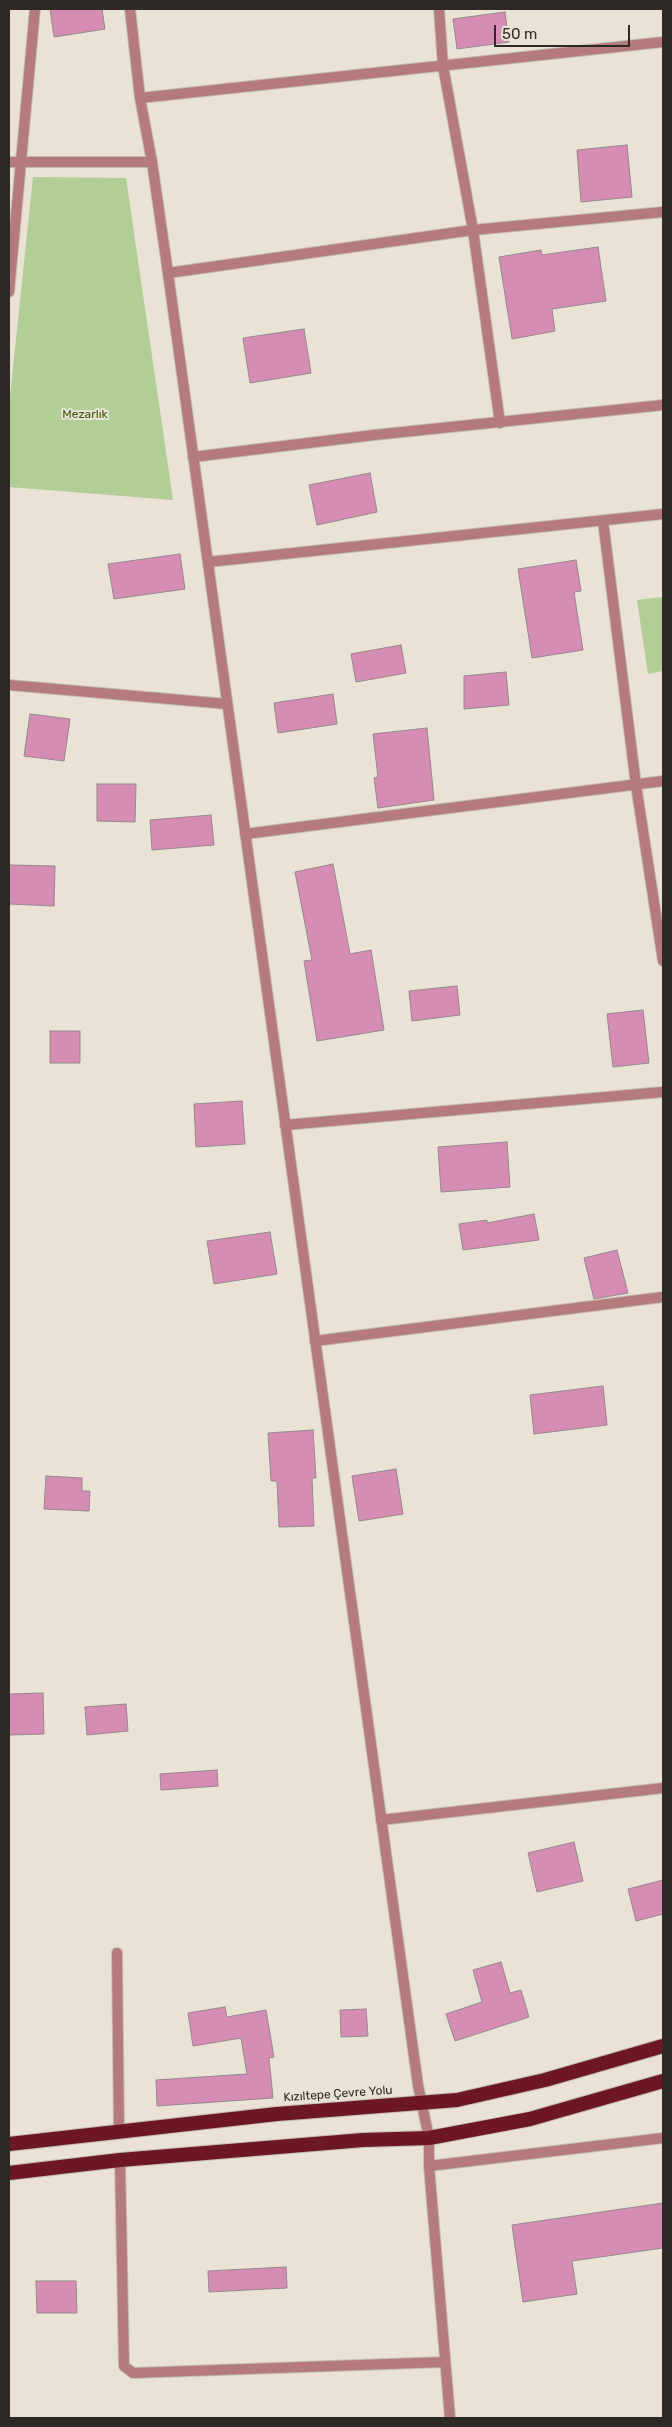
<!DOCTYPE html>
<html>
<head>
<meta charset="utf-8">
<style>
  body { margin:0 }
  #map { position:relative; width:672px; height:2427px; overflow:hidden; background:#e9e2d5; font-family:Rubik,sans-serif }
  canvas { display:block }
  .frame { position:absolute; inset:0; border:10px solid #2d2a25; pointer-events:none }
  .scale { position:absolute; left:494px; top:25px; width:136px; height:22px; box-sizing:border-box; border:2px solid #2d2a25; border-top:0; padding-left:6px; font-size:15px; line-height:18px; white-space:nowrap; color:#2d2a25; -webkit-text-stroke:4px #e9e2d5; paint-order:stroke }
</style>
</head>
<body>
<div id="map">
<canvas width="672" height="2427"></canvas>
<div class="frame"></div>
<div class="scale">50 m</div>
</div>
<script>
const c = document.querySelector('canvas').getContext('2d');
c.lineJoin = 'round';
function fill(path, color) { c.fillStyle = color; c.fill(path, 'evenodd'); }
const poly = rows => new Path2D(rows.map(r => 'M' + r).join(''));
function strokePath(path, color, width, dash) { c.strokeStyle = color; c.lineWidth = width; c.lineCap = dash ? 'butt' : 'round'; c.setLineDash(dash || []); c.stroke(path); }
function label(font, color, halo, rows, align = 'center') {
  c.font = font + ' Rubik,sans-serif'; c.lineWidth = 4; c.setLineDash([]); c.textBaseline = 'middle'; c.strokeStyle = halo; c.fillStyle = color; for (const [text, x, y, turn = 0] of rows) {
    c.save(); c.translate(x, y); c.rotate((+turn || 0) * Math.PI / 180); c.textAlign = isNaN(turn) ? turn : align; if (halo) c.strokeText(text, 0, 0); c.fillText(text, 0, 0); c.restore();
  }
}
fill(poly([
  [33,177,126,178,173,500,9,487,9,406],
  [663,597,663,671,648,674,637,600]
]), '#b1ce96');
const building = poly([
  [50,9,102,9,105,29,54,37,50,9],
  [505,12,509,42,457,49,453,19,505,12],
  [627,145,632,197,581,202,577,150,627,145],
  [598,247,606,301,552,309,555,331,512,339,499,257,541,250,542,255,598,247],
  [304,329,311,373,250,383,243,338,304,329],
  [370,473,377,512,317,525,309,485,370,473],
  [180,554,185,589,114,599,108,564,180,554],
  [576,560,581,591,574,592,583,650,532,658,518,569,576,560],
  [401,645,406,673,356,682,351,654,401,645],
  [506,672,509,705,464,709,464,676,506,672],
  [333,694,337,724,278,733,274,703,333,694],
  [30,714,70,719,64,761,24,756,30,714],
  [427,728,434,800,378,808,374,778,378,777,373,734,427,728],
  [97,784,136,784,135,822,97,821,97,784],
  [211,815,214,845,152,850,150,820,211,815],
  [333,864,350,954,371,950,384,1030,317,1041,304,961,312,960,295,872,333,864],
  [9,865,55,866,54,906,9,904,9,865],
  [457,986,460,1015,412,1021,409,991,457,986],
  [643,1010,649,1063,613,1067,607,1014,643,1010],
  [50,1031,80,1031,80,1063,50,1063,50,1031],
  [242,1101,245,1144,196,1147,194,1104,242,1101],
  [507,1142,510,1187,441,1192,438,1147,507,1142],
  [534,1214,539,1240,463,1250,459,1224,487,1220,487,1223,534,1214],
  [270,1232,277,1274,214,1284,207,1241,270,1232],
  [617,1250,628,1293,594,1299,584,1258,617,1250],
  [603,1386,607,1425,534,1434,530,1395,603,1386],
  [313,1430,316,1478,312,1478,314,1526,279,1527,277,1481,271,1481,268,1433,313,1430],
  [396,1469,403,1514,359,1521,352,1476,396,1469],
  [46,1476,82,1478,82,1491,90,1491,89,1511,44,1509,46,1476],
  [43,1693,44,1734,9,1735,9,1694,43,1693],
  [126,1704,128,1731,87,1735,85,1707,126,1704],
  [217,1770,218,1786,161,1790,160,1774,217,1770],
  [574,1842,583,1881,537,1892,528,1853,574,1842],
  [663,1880,663,1914,636,1921,628,1889,663,1880],
  [501,1962,510,1993,521,1990,529,2017,455,2041,446,2014,482,2002,473,1970,501,1962],
  [225,2007,227,2017,266,2010,274,2057,269,2058,273,2098,157,2106,156,2080,247,2074,241,2038,193,2046,188,2013,225,2007],
  [366,2009,368,2036,341,2037,340,2010,366,2009],
  [663,2203,663,2248,572,2261,577,2294,523,2302,512,2225,663,2203],
  [286,2267,287,2288,209,2292,208,2271,286,2267],
  [36,2281,76,2281,77,2313,37,2313,36,2281]
]);
fill(building, '#d68db4');
strokePath(building, '#95878e', 1);
const minor = poly([
  [439,9,443,66,473,230,500,423],
  [9,162,152,162],
  [168,273,473,230,663,212],
  [9,292,35,9],
  [193,457,374,435,663,405],
  [603,521,636,785,663,961],
  [208,562,663,514],
  [9,685,227,704],
  [245,834,663,781],
  [285,1125,663,1092],
  [315,1341,663,1297],
  [381,1820,663,1788],
  [117,1953,119,2132],
  [120,2160,124,2366,133,2373,445,2362],
  [429,2166,663,2138]
]);
const tertiary = poly([
  [130,9,140,98,152,162,168,273,418,2085,429,2138,429,2166,450,2418],
  [140,98,663,42]
]);
const trunk = poly([
  [9,2144,277,2114,457,2100,545,2080,663,2046],
  [9,2173,120,2160,363,2140,429,2138,530,2119,663,2081]
]);
strokePath(minor, '#c3bdb2', 12);
strokePath(tertiary, '#c3bdb2', 12);
strokePath(trunk, '#c3bdb2', 16);
strokePath(minor, '#b57b7a', 10);
strokePath(tertiary, '#b57b7a', 10);
strokePath(trunk, '#6c1721', 14);
label('12px', '#37560a', '#e9e2d5', [
  ["Mezarlık",85,415]
]);
label('12px', '#2d2a25', '#e9e2d5', [
  ["Kızıltepe Çevre Yolu",338,2094,-4]
]);
</script>
</body>
</html>
